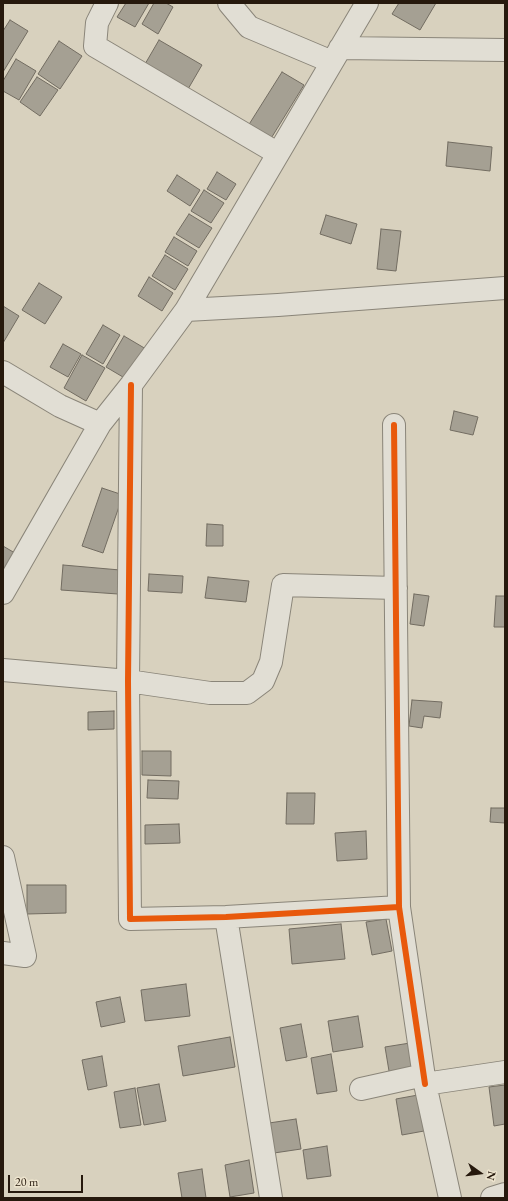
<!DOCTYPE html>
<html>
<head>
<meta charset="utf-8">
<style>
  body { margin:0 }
  #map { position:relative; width:508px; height:1201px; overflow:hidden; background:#d8d1be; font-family:"EB Garamond",serif }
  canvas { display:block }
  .frame { position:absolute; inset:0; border:4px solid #26190d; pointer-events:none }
  .north { position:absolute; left:460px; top:1153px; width:40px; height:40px; -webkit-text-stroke:3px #ede4ce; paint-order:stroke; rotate:104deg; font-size:11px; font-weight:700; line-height:16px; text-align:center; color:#26190d }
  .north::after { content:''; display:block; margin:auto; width:14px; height:18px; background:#26190d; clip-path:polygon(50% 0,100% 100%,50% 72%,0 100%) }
  .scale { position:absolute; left:8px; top:1175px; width:75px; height:18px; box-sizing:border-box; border:2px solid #26190d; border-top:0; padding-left:5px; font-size:12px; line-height:14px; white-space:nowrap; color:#26190d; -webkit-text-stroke:3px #ede4ce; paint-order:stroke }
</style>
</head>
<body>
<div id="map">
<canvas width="508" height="1201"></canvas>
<div class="frame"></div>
<div class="north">N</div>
<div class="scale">20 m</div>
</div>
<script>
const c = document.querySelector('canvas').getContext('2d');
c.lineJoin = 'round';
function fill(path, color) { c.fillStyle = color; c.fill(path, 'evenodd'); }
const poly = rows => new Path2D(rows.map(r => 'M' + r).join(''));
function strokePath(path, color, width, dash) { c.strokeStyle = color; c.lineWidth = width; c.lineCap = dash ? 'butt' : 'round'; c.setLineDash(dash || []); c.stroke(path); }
const building = poly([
  [126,3,149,3,135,27,117,17,126,3],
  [154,3,166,3,173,7,158,34,142,24,154,3],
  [399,3,436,3,420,30,392,14,399,3],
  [10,20,28,31,3,72,3,31,10,20],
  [159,40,202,65,184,96,141,71,159,40],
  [59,41,82,56,60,89,38,74,59,41],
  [16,59,36,71,19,100,3,91,3,81,16,59],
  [282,72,304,85,270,140,248,126,282,72],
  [37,77,58,90,40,116,20,102,37,77],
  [448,142,492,147,490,171,446,166,448,142],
  [217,172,236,184,226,200,207,189,217,172],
  [177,175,200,190,190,206,167,191,177,175],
  [204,190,224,203,211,223,191,211,204,190],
  [189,214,212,228,199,248,176,234,189,214],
  [326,215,357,224,351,244,320,234,326,215],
  [381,229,401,231,396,271,377,269,381,229],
  [174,237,197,251,188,266,165,252,174,237],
  [165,255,188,269,175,290,152,276,165,255],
  [149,277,173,293,162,311,138,296,149,277],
  [39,283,62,297,45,324,22,310,39,283],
  [3,306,19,316,3,343,3,306],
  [103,325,120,335,103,364,86,354,103,325],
  [124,336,146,349,128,380,106,367,124,336],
  [63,344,81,354,68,377,50,367,63,344],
  [82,355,105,368,86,401,64,388,82,355],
  [454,411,478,417,473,435,450,430,454,411],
  [102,488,123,495,103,553,82,546,102,488],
  [207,524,223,525,223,546,206,546,207,524],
  [3,546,20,556,3,583,3,546],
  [63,565,120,570,118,594,61,590,63,565],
  [149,574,183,576,182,593,148,591,149,574],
  [208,577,249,581,246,602,205,598,208,577],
  [414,594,429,596,424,626,410,624,414,594],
  [496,596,505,596,505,627,494,627,496,596],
  [412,700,442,702,440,718,424,716,422,728,409,726,412,700],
  [114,711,114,729,88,730,88,712,114,711],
  [142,751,171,751,171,776,142,775,142,751],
  [148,780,179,781,178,799,147,798,148,780],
  [287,793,315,793,314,824,286,824,287,793],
  [491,808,505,808,505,823,490,822,491,808],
  [179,824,180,843,145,844,145,825,179,824],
  [366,831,367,859,337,861,335,833,366,831],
  [27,885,66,885,66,913,27,914,27,885],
  [386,919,392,951,372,955,366,922,386,919],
  [341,924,345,959,292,964,289,929,341,924],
  [186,984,190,1016,145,1021,141,990,186,984],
  [120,997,125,1022,101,1027,96,1002,120,997],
  [358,1016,363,1047,333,1052,328,1021,358,1016],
  [301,1024,307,1057,286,1061,280,1028,301,1024],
  [230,1037,235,1067,183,1076,178,1046,230,1037],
  [410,1043,415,1073,390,1077,385,1047,410,1043],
  [331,1054,337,1091,317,1094,311,1058,331,1054],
  [102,1056,107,1086,88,1090,82,1060,102,1056],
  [159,1084,166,1121,144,1125,137,1088,159,1084],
  [505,1085,505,1124,494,1126,489,1087,505,1085],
  [135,1088,141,1125,120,1128,114,1092,135,1088],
  [418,1095,424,1131,402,1135,396,1099,418,1095],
  [296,1119,301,1149,274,1153,269,1123,296,1119],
  [327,1146,331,1176,307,1179,303,1150,327,1146],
  [249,1160,254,1193,230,1197,225,1165,249,1160],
  [202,1169,206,1198,182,1198,178,1173,202,1169]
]);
fill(building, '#a5a093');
strokePath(building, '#726c61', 1);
const minor = poly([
  [107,3,97,23,95,46,277,153],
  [229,3,249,27,332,62],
  [340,48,505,50],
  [186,310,367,3],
  [3,372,60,406,100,424],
  [131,385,128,681,130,919,226,917,399,907],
  [394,425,399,907,425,1084],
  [3,593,100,424,131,385,186,310,278,305,505,288],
  [3,670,128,681,210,693,247,693,263,681,271,662,283,585,396,588],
  [3,857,25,956,3,953],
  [226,917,271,1198],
  [361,1089,424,1075],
  [450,1198,425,1084,505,1072],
  [492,1198,505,1194]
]);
strokePath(minor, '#8a8579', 24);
strokePath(minor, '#e1ded4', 22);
strokePath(poly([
  [131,385,128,681,130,919,226,917,399,907],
  [394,425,399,907,425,1084]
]), '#e8590c', 6);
</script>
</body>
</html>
